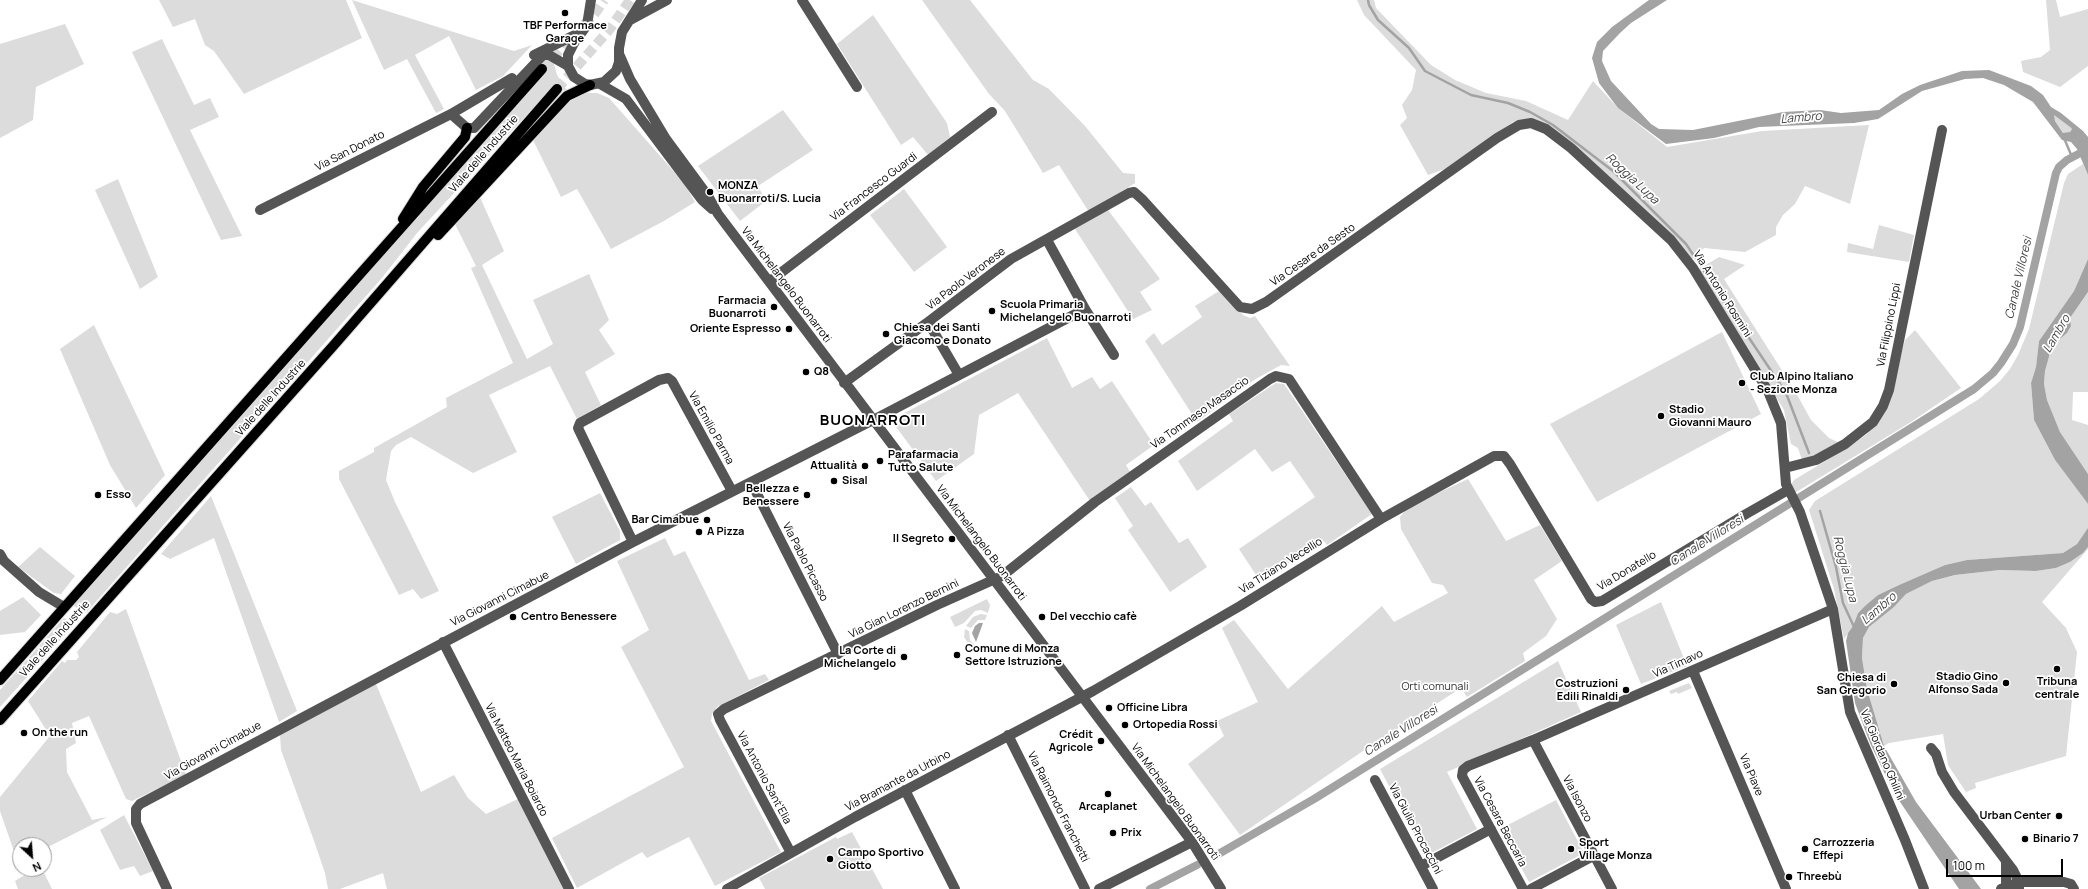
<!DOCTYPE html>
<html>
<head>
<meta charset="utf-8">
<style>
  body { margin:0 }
  #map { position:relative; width:2088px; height:889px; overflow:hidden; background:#fff; font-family:Manrope,sans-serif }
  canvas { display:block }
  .north { position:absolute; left:12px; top:837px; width:40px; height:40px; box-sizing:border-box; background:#fff; border:1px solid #999; border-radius:50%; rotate:154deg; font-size:11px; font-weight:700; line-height:16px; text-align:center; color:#000 }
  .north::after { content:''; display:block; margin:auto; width:14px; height:18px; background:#000; clip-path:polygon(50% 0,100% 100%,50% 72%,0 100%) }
  .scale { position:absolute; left:1946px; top:859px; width:117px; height:18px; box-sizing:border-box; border:2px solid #000; border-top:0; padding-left:5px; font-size:12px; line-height:14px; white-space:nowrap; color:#000; -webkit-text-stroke:3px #fff; paint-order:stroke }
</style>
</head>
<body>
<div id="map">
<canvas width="2088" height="889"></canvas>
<div class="north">N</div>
<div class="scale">100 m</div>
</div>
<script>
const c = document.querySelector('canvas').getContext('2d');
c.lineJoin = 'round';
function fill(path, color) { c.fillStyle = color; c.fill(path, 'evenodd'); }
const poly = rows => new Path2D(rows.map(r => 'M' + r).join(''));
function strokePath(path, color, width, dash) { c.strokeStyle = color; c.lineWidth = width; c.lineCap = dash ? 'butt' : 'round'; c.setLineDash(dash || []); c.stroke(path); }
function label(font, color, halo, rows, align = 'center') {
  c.font = font + ' Manrope,sans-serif'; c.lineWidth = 3.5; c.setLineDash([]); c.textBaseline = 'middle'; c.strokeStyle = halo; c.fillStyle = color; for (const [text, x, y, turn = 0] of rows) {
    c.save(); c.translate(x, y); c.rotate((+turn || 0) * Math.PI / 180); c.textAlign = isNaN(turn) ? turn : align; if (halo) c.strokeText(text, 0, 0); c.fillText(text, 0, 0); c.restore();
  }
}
fill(poly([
  [159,0,346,0,362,38,244,94,214,51,205,45,195,19,173,27],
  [352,0,514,51,532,45,503,76,476,90,449,36,415,55,444,109,436,113,407,59,384,70],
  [922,0,970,0,1033,80,1049,89,1085,126,1123,173,1135,174,1135,183,1089,212,1059,165,1043,173,1005,111,989,94],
  [1357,0,1374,0,1376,8,1431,65,1455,80,1486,93,1526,101,1568,120,1593,81,1618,108,1667,147,1762,131,1869,125,1850,204,1805,186,1795,204,1783,215,1776,227,1776,235,1745,252,1704,248,1691,260,1530,118,1513,122,1445,169,1428,175,1400,125,1407,118,1402,105,1412,90,1416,70,1364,15],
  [2046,0,2056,0,2060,17,2088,9,2088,66,2060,87,2023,72,2021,61,2041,57,2050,50],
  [873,15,947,123,950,137,928,155,913,137,901,145,837,44],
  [65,24,84,64,36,87,33,120,0,138,0,44],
  [162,39,194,105,210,98,219,117,190,130,242,236,221,240,132,52],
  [543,59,553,60,557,75,567,91,566,92,555,84,417,233,382,278,86,613,72,605,548,71,538,61],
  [587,93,597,93,609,98,684,183,695,202,664,221,611,249,577,189,561,197,533,140,573,97],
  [783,110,813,150,758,186,766,201,740,221,698,166],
  [2053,114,2070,127,2072,129,2070,132,2064,134,2055,121],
  [2083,164,2088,175,2088,259,2074,291,2039,341,2036,367,2031,383,2034,420,2055,460,2088,504,2088,529,2077,544,2063,553,1967,560,1945,565,1899,585,1878,595,1858,613,1853,626,1844,639,1834,589,1809,510,1815,501,1979,399,2000,381,2010,369,2018,355,2029,329,2064,183,2068,174],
  [118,179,158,277,140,289,95,190],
  [904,189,947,247,914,272,870,215],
  [479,195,504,251,482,265,527,359,553,344,533,300,589,274,609,320,599,330,615,354,585,372,601,405,577,419,550,366,489,395,517,452,473,473,411,437,396,445,391,451,386,480,395,502,439,591,421,599,413,589,399,595,339,479,339,471,374,452,374,448,447,407,446,398,513,363,471,268,476,266,454,222],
  [1108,210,1160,279,1140,292,1152,310,1133,319,1075,229],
  [1879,225,1914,235,1909,262,1847,252,1848,243,1873,249],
  [1719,257,1745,265,1724,279,1795,391,1811,420,1829,438,1840,443,1821,454,1802,460,1798,448,1791,444,1784,410,1699,269],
  [1219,291,1243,315,1250,318,1255,316,1290,366,1281,365,1254,380,1197,422,1145,341,1154,333,1162,345,1202,317,1195,306],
  [2088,292,2088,392,2073,392,2072,420,2088,425,2088,474,2060,432,2047,400,2044,384,2045,371,2052,346,2067,333,2071,326,2070,318],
  [94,325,165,475,136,508,110,465,60,349],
  [1915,330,1961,388,1911,422,1793,494,1792,483,1794,480,1847,448,1866,435,1877,423,1894,380,1905,340],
  [1722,332,1761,414,1597,502,1550,424],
  [1047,338,1072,388,1092,377,1100,389,1112,381,1154,445,1126,465,1130,472,1090,501,1018,393,979,415,974,454,936,481,891,420],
  [1276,383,1284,384,1372,514,1327,545,1324,541,1260,581,1239,549,1315,497,1290,461,1272,472,1255,449,1197,491,1178,461,1233,421,1229,414],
  [1468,479,1506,541,1540,525,1562,561,1534,580,1557,619,1546,636,1523,653,1525,661,1467,697,1461,688,1360,753,1240,835,1188,764,1224,736,1217,721,1258,702,1222,628,1234,620,1288,689,1382,606,1394,622,1448,593,1443,585,1432,583,1401,529,1400,517,1408,507],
  [1131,487,1145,506,1151,502,1179,543,1188,538,1207,567,1170,592,1128,530,1133,526,1115,498],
  [600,493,620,531,620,540,576,564,552,517],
  [211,496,297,711,279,722,214,538,170,559,161,554],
  [665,538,674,556,685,551,749,680,765,674,769,680,717,707,712,714,711,721,781,852,715,886,689,837,647,858,642,852,577,888,552,838,684,767,621,647,649,630,617,561],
  [40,547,75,576,61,594,54,593,18,567],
  [2088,547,2088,549,2042,602,2066,628,2077,652,2066,756,1975,783,1976,788,1966,792,1948,765,1943,734,1889,743,1884,746,1867,689,1862,658,1863,638,1869,627,1894,607,1906,594,1932,581,1955,575,2000,570,2036,571,2056,568,2070,562,2083,553],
  [23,597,41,615,25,632,0,635,0,611],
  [987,599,990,605,988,613,981,610,975,611,964,623,955,627,950,617],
  [1661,602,1687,666,1641,684,1616,625],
  [126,609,186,775,132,801,126,799,89,716,72,723,76,743,66,749,67,772,92,820,107,817,44,849,44,845,20,845,20,862,18,863,0,811,0,797,50,736,28,701,62,661,65,663,67,660,76,660,79,657,77,652,110,612,117,614],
  [981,614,987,615,985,620,978,620,971,628,966,626,973,617],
  [64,618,74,625,0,707,0,690],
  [965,629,969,631,970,640,976,646,972,649,964,637],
  [1558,661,1581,712,1447,772,1477,829,1426,856,1380,769],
  [1689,683,1692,688,1678,694,1677,692,1671,694,1669,691],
  [376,684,421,792,454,775,468,798,486,814,518,799,563,889,387,889,383,873,340,889,328,889,325,873,313,838,281,750,280,735],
  [1556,800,1584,853,1529,882,1500,829],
  [124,815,153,871,140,876,134,866,120,870,100,830],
  [852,832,883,889,765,889,759,878,836,837,837,839],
  [34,869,42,869,52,889,18,889,15,881]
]), '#dcdcdc');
fill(poly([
  [1649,0,1667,0,1631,23,1620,33,1603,51,1602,61,1611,81,1651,124,1659,129,1693,130,1783,112,1820,110,1841,113,1879,110,1902,94,1920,85,1962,71,1989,70,2031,86,2043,95,2051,107,2061,113,2083,131,2088,137,2088,175,2077,149,2071,142,2062,140,2033,102,2004,85,1983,78,1965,79,1922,91,1878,119,1854,123,1759,127,1714,138,1666,144,1618,108,1599,83,1592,58,1597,42,1612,27],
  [2054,115,2070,127,2072,129,2070,132,2063,133,2055,121],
  [2088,259,2088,292,2070,318,2071,326,2067,333,2052,346,2045,371,2044,384,2047,400,2060,432,2088,474,2088,504,2055,460,2034,420,2031,383,2036,367,2039,341,2074,291],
  [2088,528,2088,547,2083,553,2070,562,2056,568,2036,571,2000,570,1955,575,1932,581,1906,594,1894,607,1869,627,1863,638,1862,658,1867,689,1884,746,1916,802,1981,889,1959,889,1894,793,1870,743,1855,703,1846,641,1848,633,1853,626,1858,613,1865,606,1878,595,1899,585,1945,565,1967,560,2063,553,2077,544],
  [979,623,983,623,976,642,972,633,975,626]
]), '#a3a3a3');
strokePath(poly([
  [1368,0,1369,5,1378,20,1409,48,1425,71,1471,95,1508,103,1530,112,1553,125,1613,171,1686,244,1786,393,1809,453],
  [2064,138,2072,157],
  [1820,511,1836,567,1843,603,1855,629]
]), '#a3a3a3', 2.5);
strokePath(poly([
  [1215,856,1314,799,1974,389,1993,373,2001,363,2013,344,2020,327,2056,173,2059,167,2067,160,2088,149],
  [1150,889,1197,865]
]), '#a3a3a3', 8);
strokePath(poly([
  [584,25,596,12,604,0],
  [542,69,573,36],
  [557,89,609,30,630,0]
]), '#d9d9d9', 10, [10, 5]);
const major = poly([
  [403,219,423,187,465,137,467,128],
  [438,235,567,96,590,85],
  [0,680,542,69],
  [0,720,334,345,557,89]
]);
strokePath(major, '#dbdbdb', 12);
strokePath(poly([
  [591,0,587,25,574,43,568,55,568,66,574,77,585,84,590,85,604,82,616,71,619,62,619,48,622,32,642,0],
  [802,0,857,87],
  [630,20,667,0],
  [534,55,579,33],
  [620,56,630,79,666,139,708,196,718,214,1192,842,1221,889],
  [600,84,626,99,702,200,712,209],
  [451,114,467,128,474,128,543,55,549,55,568,66],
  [260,210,451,114,512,78],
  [1047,240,1085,309,1114,355],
  [770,281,992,112],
  [928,322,959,375],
  [844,383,928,322,1011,259,1129,193,1134,192,1143,200,1240,307,1252,309,1266,302,1497,138,1519,125,1531,123,1546,129,1571,148,1671,240,1693,268,1768,391,1781,423,1786,484,1800,512,1833,609,1850,712,1905,840,1924,889],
  [1785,468,1816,460,1845,444,1873,422,1883,406,1889,390,1942,130],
  [751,482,838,654],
  [633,542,578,428,580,423,659,380,668,378,672,381,732,491],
  [0,554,4,561,39,592,64,607],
  [443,642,569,889],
  [1693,671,1786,889],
  [1008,735,1085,889],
  [1533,740,1612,889],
  [1931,748,1936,754,1942,772,1954,792,2013,870,2019,882,2019,889],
  [1375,780,1433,889],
  [905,790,955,889],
  [791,853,720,720,718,714,724,709,937,605,1002,576,1095,502,1270,379,1276,376,1289,379,1381,519],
  [2006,861,2006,887],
  [1421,866,1491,829],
  [167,889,136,823,136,809,140,804,633,542,881,416,1085,309],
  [727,889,855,817,1093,691,1240,606,1381,519,1494,456,1504,456,1510,464,1591,599,1595,602,1602,601,1746,514,1788,490],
  [1099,889,1192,842],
  [1523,889,1462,776,1463,770,1468,766,1533,740,1833,609],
  [1531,889,1593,856],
  [2001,889,2019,882,2064,882,2071,884,2074,889]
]), '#555', 10);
strokePath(major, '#000', 10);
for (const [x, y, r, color] of [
  [565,13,4,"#000"],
  [710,192,4,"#000"],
  [774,307,4,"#000"],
  [992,311,4,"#000"],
  [789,329,4,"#000"],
  [886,334,4,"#000"],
  [806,372,4,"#000"],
  [1742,383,4,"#000"],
  [1661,416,4,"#000"],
  [880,461,4,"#000"],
  [865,466,4,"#000"],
  [834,481,4,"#000"],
  [98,495,4,"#000"],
  [807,495,4,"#000"],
  [707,520,4,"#000"],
  [699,532,4,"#000"],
  [952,539,4,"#000"],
  [513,617,4,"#000"],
  [1042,617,4,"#000"],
  [957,655,4,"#000"],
  [904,657,4,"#000"],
  [2057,669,4,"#000"],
  [2006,683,4,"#000"],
  [1894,684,4,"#000"],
  [1626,690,4,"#000"],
  [1109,708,4,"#000"],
  [1125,725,4,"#000"],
  [24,733,4,"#000"],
  [1101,741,4,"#000"],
  [1108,794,4,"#000"],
  [2059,816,4,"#000"],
  [1113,833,4,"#000"],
  [2025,839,4,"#000"],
  [1571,849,4,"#000"],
  [1805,849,4,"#000"],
  [830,859,4,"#000"],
  [1789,877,4,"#000"]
]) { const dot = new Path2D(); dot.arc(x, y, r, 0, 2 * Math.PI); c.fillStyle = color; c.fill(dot); strokePath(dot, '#fff', 1.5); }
label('bold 11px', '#000', '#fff', [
  ["TBF Performace",565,26,"center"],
  ["Garage",565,39,"center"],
  ["MONZA",718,186],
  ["Buonarroti/S. Lucia",718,199],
  ["Farmacia",766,301,"right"],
  ["Buonarroti",766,314,"right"],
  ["Scuola Primaria",1000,305],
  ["Michelangelo Buonarroti",1000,318],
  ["Chiesa dei Santi",894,328],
  ["Giacomo e Donato",894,341],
  ["Oriente Espresso",781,329,"right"],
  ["Q8",814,372],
  ["Club Alpino Italiano",1750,377],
  ["- Sezione Monza",1750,390],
  ["Stadio",1669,410],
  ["Giovanni Mauro",1669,423],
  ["Parafarmacia",888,455],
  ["Tutto Salute",888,468],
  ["Attualità",857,466,"right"],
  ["Sisal",842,481],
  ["Bellezza e",799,489,"right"],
  ["Benessere",799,502,"right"],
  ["Esso",106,495],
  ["Bar Cimabue",699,520,"right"],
  ["A Pizza",707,532],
  ["Il Segreto",944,539,"right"],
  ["Centro Benessere",521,617],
  ["Del vecchio cafè",1050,617],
  ["Comune di Monza",965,649],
  ["Settore Istruzione",965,662],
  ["La Corte di",896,651,"right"],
  ["Michelangelo",896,664,"right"],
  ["Stadio Gino",1998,677,"right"],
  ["Alfonso Sada",1998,690,"right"],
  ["Chiesa di",1886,678,"right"],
  ["San Gregorio",1886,691,"right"],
  ["Tribuna",2057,682,"center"],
  ["centrale",2057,695,"center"],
  ["Costruzioni",1618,684,"right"],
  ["Edili Rinaldi",1618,697,"right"],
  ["Officine Libra",1117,708],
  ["Ortopedia Rossi",1133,725],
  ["On the run",32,733],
  ["Crédit",1093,735,"right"],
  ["Agricole",1093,748,"right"],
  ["Arcaplanet",1108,807,"center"],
  ["Urban Center",2051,816,"right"],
  ["Prix",1121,833],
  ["Binario 7",2033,839],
  ["Sport",1579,843],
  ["Village Monza",1579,856],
  ["Carrozzeria",1813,843],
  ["Effepi",1813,856],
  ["Campo Sportivo",838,853],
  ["Giotto",838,866],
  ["Threebù",1797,877]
], 'left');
label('11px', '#000', '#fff', [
  ["Via San Donato",350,151,-27],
  ["Viale delle Industrie",484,154,-49],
  ["Via Francesco Guardi",874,187,-37],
  ["Via Cesare da Sesto",1313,255,-35],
  ["Via Paolo Veronese",966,279,-37],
  ["Via Michelangelo Buonarroti",786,285,53],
  ["Via Antonio Rosmini",1722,294,58],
  ["Via Filippino Lippi",1889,325,-79],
  ["Viale delle Industrie",271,398,-48],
  ["Via Tommaso Masaccio",1200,413,-35],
  ["Via Emilio Parma",711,428,61],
  ["Via Michelangelo Buonarroti",981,543,53],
  ["Via Pablo Picasso",805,562,63],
  ["Via Tiziano Vecellio",1281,566,-32],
  ["Via Donatello",1627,571,-31],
  ["Via Giovanni Cimabue",500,599,-27],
  ["Via Gian Lorenzo Bernini",904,609,-26],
  ["Viale delle Industrie",55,639,-48],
  ["Via Timavo",1678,664,-24],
  ["Via Giovanni Cimabue",213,751,-29],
  ["Via Giordano Ghilini",1882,755,67],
  ["Via Matteo Maria Boiardo",516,760,63],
  ["Via Piave",1751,775,67],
  ["Via Antonio Sant'Elia",764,778,62],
  ["Via Bramante da Urbino",898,781,-28],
  ["Via Isonzo",1577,799,62],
  ["Via Michelangelo Buonarroti",1175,802,54],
  ["Via Raimondo Franchetti",1058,807,63],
  ["Via Cesare Beccaria",1500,822,62],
  ["Via Giulio Procaccini",1415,829,62]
]);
label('11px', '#333', '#fff', [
  ["Orti comunali",1435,687]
]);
label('italic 12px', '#444', '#fff', [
  ["Lambro",1801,118,-5],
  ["Roggia Lupa",1632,179,43],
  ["Canale Villoresi",2019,278,-77],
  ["Lambro",2057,334,-60],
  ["Canale Villoresi",1707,541,-32],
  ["Roggia Lupa",1845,569,76],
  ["Lambro",1879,609,-41],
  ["Canale Villoresi",1401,731,-32]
]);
c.letterSpacing = '1px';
label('bold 15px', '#000', '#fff', [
  ["BUONARROTI",873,421]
]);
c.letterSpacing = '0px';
</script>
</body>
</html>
